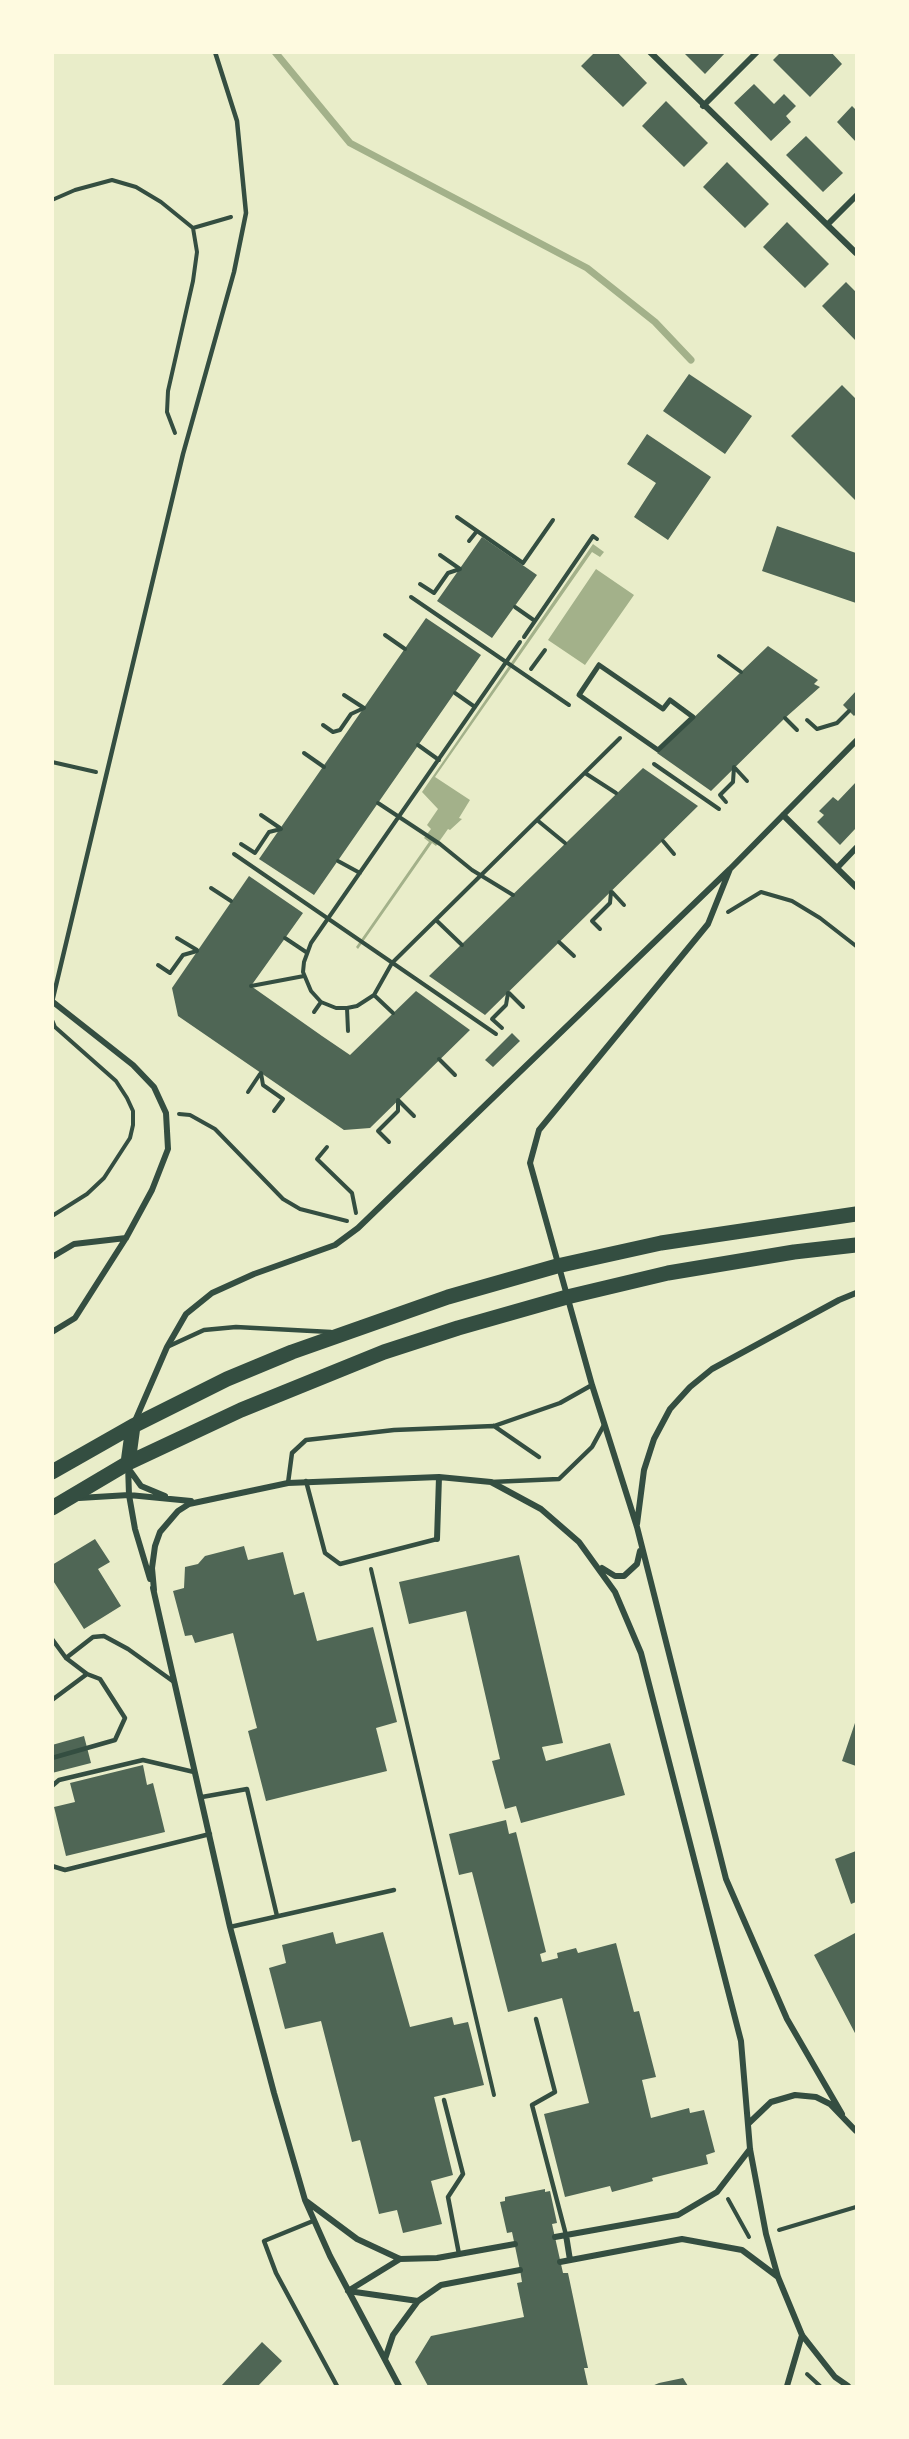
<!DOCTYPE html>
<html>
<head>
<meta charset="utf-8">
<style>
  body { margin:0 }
  #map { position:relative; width:909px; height:2439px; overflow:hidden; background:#e9edc9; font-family:"PT Serif",serif }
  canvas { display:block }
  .frame { position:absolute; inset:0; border:54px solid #fefae0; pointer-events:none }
</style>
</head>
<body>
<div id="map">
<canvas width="909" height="2439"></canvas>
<div class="frame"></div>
</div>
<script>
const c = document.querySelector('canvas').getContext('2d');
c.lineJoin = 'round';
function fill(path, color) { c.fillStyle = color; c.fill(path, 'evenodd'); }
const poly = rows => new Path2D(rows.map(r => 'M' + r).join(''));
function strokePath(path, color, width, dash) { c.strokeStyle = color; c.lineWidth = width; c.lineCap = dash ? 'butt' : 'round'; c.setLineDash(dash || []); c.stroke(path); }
fill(poly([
  [593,544,604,552,600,557,592,552,435,777,470,800,459,818,462,819,450,830,448,829,436,846,432,843,358,949,356,947,429,842,424,838,431,829,427,825,438,809,422,792],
  [596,569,634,595,585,665,548,640]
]), '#a3b18a');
strokePath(poly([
  [275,52,350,143,587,268,655,322,691,360]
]), '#a3b18a', 7);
fill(poly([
  [595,52,617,52,647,83,623,107,581,66],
  [683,52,726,52,705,74],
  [781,52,831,52,842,64,810,97,773,60],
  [754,84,774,104,784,94,796,106,786,116,791,122,771,141,734,103],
  [666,101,708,143,684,167,642,126],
  [852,106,856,110,856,142,837,122],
  [806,136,843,173,823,192,786,155],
  [727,162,769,204,745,228,703,187],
  [787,222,829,264,805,288,763,247],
  [846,282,856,292,856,341,822,306],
  [689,374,752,416,725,454,663,411],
  [842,385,856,399,856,501,791,436],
  [647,434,711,477,668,540,634,517,656,483,627,464],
  [777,526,856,553,856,603,762,571],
  [482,537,537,575,492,638,437,601],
  [426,618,481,655,314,895,259,859],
  [768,646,818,680,814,684,820,687,785,718,711,791,657,753],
  [856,691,856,714,854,716,843,705],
  [643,768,698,806,485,1015,429,976],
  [856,782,856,828,840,845,817,822,824,815,819,811,833,797,838,801],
  [249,876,303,913,251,986,322,1036,350,1055,416,991,470,1030,370,1128,344,1130,178,1016,172,988],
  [512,1033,520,1041,493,1067,485,1060],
  [95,1539,110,1562,98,1569,121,1606,84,1629,52,1579,52,1565],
  [244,1546,248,1560,283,1552,294,1595,304,1592,317,1641,373,1627,397,1722,376,1728,387,1771,266,1801,248,1731,257,1728,233,1633,195,1643,192,1635,185,1636,173,1591,184,1588,185,1567,198,1564,205,1556],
  [519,1555,563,1743,542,1747,546,1761,610,1743,625,1795,521,1823,516,1806,505,1809,492,1761,500,1759,466,1611,409,1624,399,1582],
  [856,1720,856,1766,842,1761],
  [84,1736,91,1763,52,1773,52,1745],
  [143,1765,147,1785,153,1783,165,1832,66,1856,54,1807,75,1802,70,1783],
  [506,1820,509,1834,516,1832,546,1952,540,1954,542,1962,558,1958,557,1953,576,1948,578,1953,616,1943,634,2012,639,2011,656,2077,642,2080,651,2118,689,2108,690,2113,704,2110,715,2152,706,2155,708,2164,652,2178,653,2181,612,2192,610,2186,565,2197,544,2114,589,2103,562,1998,508,2012,472,1872,459,1875,449,1834],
  [856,1851,856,1902,851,1904,835,1859],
  [333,1932,336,1944,383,1932,410,2027,452,2017,454,2025,468,2022,484,2085,434,2097,453,2175,431,2181,442,2224,403,2233,397,2210,379,2214,360,2140,352,2142,321,2021,285,2029,269,1968,286,1963,282,1945],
  [855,1933,856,1936,856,2035,814,1955],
  [545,2189,545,2192,550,2191,557,2223,552,2224,563,2273,568,2273,588,2368,584,2368,588,2386,428,2386,415,2362,431,2336,524,2317,517,2283,522,2282,520,2270,512,2232,507,2233,500,2202,505,2201,505,2197],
  [262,2342,282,2361,258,2386,221,2386],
  [683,2378,688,2386,652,2386,659,2383]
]), '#4f6655');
strokePath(poly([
  [52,200,75,190,112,180,136,187,161,202,193,228,197,252,193,281,168,391,167,412,175,433],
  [193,228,231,217],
  [457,517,523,563,553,520],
  [469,541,477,531],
  [440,555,460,569],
  [420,584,434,593,448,573,460,569],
  [411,597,569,705],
  [515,607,535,621],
  [385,635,405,649],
  [524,637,593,536,597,539],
  [520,642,311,943,304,962,303,972,311,991,321,1002,336,1008,347,1008,357,1006,374,995,392,963,620,738],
  [719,656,741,672],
  [531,669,545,650],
  [455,693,475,707],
  [344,695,364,708],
  [785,718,797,730],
  [807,720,817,729,837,723,849,711],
  [323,725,333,732,340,730,351,714,364,708],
  [418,745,439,760],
  [304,753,324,767],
  [52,762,96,772],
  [654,764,719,809],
  [735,768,747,781],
  [585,773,616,793],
  [726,802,720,795,733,782,734,767],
  [378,803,440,844,472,870,513,895],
  [261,815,280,828],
  [537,820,565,843],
  [663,841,674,854],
  [241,844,255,853,269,832,281,829],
  [234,854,496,1034],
  [338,861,360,873],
  [211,888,231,901],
  [612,892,624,905],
  [728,912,761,892,792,901,820,918,856,946],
  [436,920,462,945],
  [600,929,592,921,610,903,611,892],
  [177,938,197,950],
  [285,938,306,952],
  [559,942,574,956],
  [158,965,170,973,183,955,197,951],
  [251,986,304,976],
  [509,993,523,1007],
  [374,995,393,1013],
  [347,1008,348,1031],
  [314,1012,321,1002],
  [52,1020,55,1027,116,1081,127,1098,133,1111,133,1125,130,1138,104,1178,87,1194,52,1216],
  [502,1028,492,1019,506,1005,508,993],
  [439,1059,455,1075],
  [261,1073,263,1085,283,1099,274,1111],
  [248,1092,260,1074],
  [398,1100,414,1116],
  [179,1114,190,1115,215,1129,283,1199,300,1209,347,1221],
  [389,1142,378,1131,398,1111,398,1100],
  [327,1147,317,1159,352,1193,356,1213],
  [371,1569,494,2095],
  [728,2199,749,2237],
  [779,2230,856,2207],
  [807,2374,820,2386]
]), '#344e41', 4);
strokePath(poly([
  [52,1002,183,454,234,272,246,213,237,121,215,52],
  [167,1347,204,1330,236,1327,331,1332],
  [494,1426,539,1457],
  [306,1481,325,1553,340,1564,437,1539],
  [491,1482,559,1479,592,1447,604,1425],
  [288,1483,292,1453,306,1440,394,1430,494,1426,560,1403,592,1385],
  [52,1639,66,1658,87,1674,100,1679,125,1718,115,1740,52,1758],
  [66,1658,93,1637,104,1636,128,1649,174,1682],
  [52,1700,87,1674],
  [52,1786,59,1780,143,1760,194,1772],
  [202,1797,247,1789,277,1916],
  [52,1866,65,1870,210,1834],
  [230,1927,394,1890],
  [536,2019,555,2092,532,2105,566,2235],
  [444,2100,463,2174,448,2197,459,2254],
  [313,2221,264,2241,276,2273,337,2386]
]), '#344e41', 4.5);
strokePath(poly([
  [599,665,663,709,670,700,693,717,658,750,579,695,599,665]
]), '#344e41', 5);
strokePath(poly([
  [650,52,856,253],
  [703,106,757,52],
  [828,224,856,196],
  [783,815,856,887],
  [837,868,856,848],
  [730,869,708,924,539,1130,530,1163,592,1385,637,1527,726,1879,787,2019,842,2114],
  [52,1257,74,1244,126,1238],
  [52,1332,75,1318,126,1238,152,1190,168,1149,166,1113,154,1087,133,1065,53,1002],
  [135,1421,167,1347,186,1314,212,1293,254,1274,335,1245,358,1228,730,869,856,741],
  [128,1465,129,1495,135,1529,150,1579],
  [131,1472,141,1486,165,1496],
  [79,1498,129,1495,191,1501],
  [637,1524,644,1470,654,1439,670,1409,690,1387,712,1369,839,1300,856,1293],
  [437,1539,439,1477],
  [602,1568,615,1576,624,1576,637,1564,640,1551],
  [153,1588,230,1927,274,2093,305,2200,330,2256,399,2386],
  [154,1590,152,1568,155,1546,160,1532,178,1511,189,1504,288,1483,439,1477,491,1482,541,1509,579,1542,615,1592,641,1653,741,2041,750,2149,766,2234,778,2277,802,2335,835,2377,848,2386],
  [749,2123,771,2102,795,2095,816,2097,830,2104,856,2131],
  [306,2201,357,2239,400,2259,437,2258,515,2244],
  [566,2235,570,2260],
  [555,2237,678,2215,717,2192,750,2149],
  [560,2262,682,2239,742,2250,778,2277],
  [348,2291,418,2301],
  [348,2291,400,2259],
  [385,2359,393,2335,418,2301,441,2285,520,2270],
  [787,2386,802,2335]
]), '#344e41', 6);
strokePath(poly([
  [128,1463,133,1426],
  [52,1472,133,1426,227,1379,292,1352,448,1297,557,1266,661,1243,856,1214],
  [52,1508,128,1463,241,1410,384,1352,458,1328,567,1297,668,1273,794,1252,856,1245]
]), '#344e41', 15);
</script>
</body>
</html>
